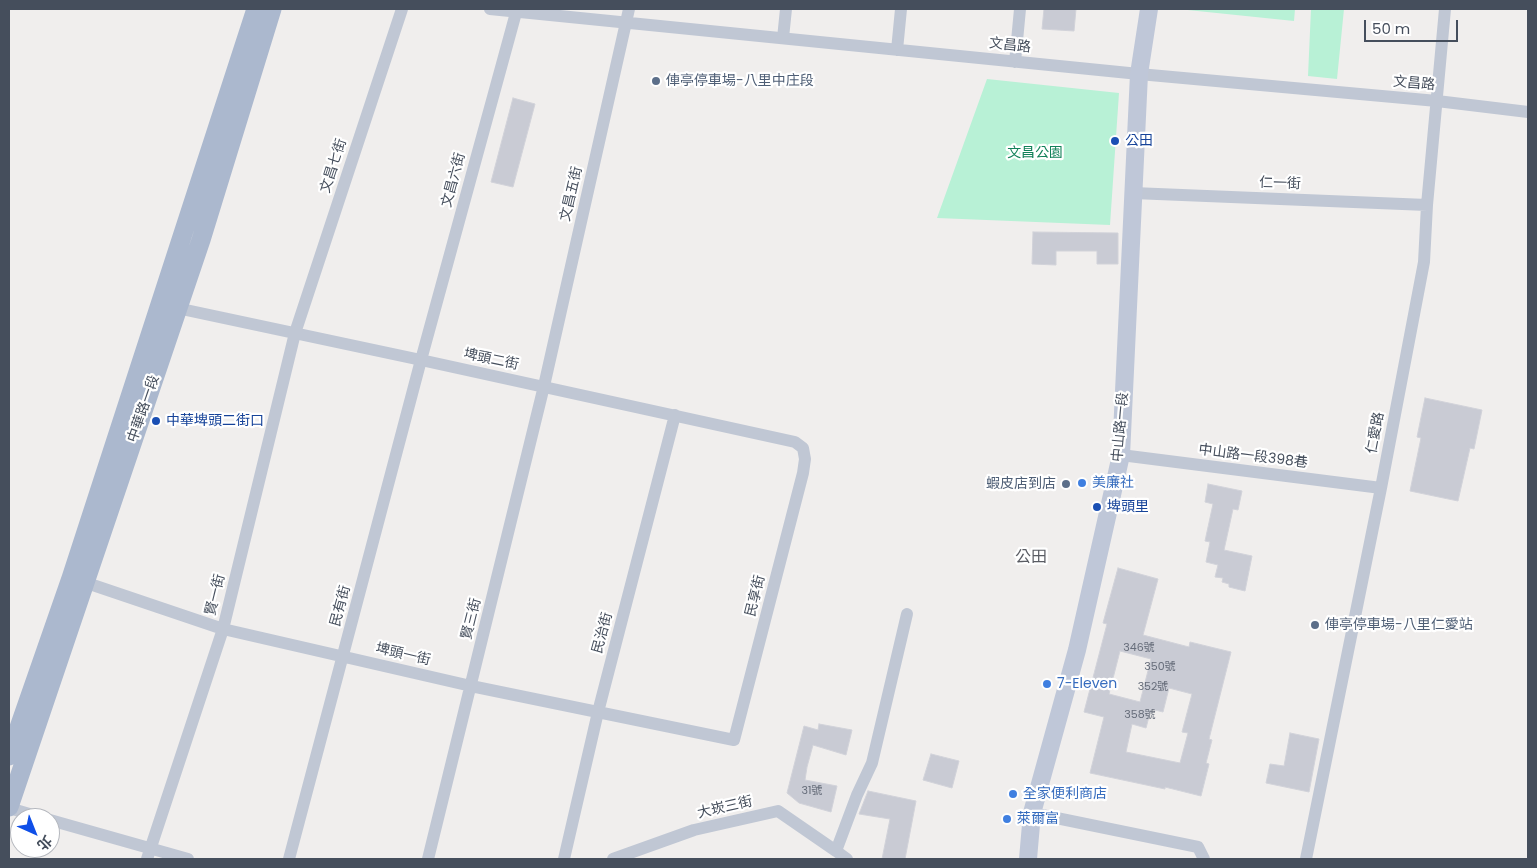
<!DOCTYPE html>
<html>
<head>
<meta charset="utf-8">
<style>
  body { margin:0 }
  #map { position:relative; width:1537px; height:868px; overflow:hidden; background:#f0eeed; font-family:Poppins,"Noto Sans TC",sans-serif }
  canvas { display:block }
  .frame { position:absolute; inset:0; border:10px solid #454e5c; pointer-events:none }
  .north { position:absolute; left:10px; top:808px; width:50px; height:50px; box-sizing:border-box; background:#fff; border:1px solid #b5b8be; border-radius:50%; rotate:136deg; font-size:14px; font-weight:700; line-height:20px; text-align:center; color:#454e5c }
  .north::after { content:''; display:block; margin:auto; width:18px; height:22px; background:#0f4fe8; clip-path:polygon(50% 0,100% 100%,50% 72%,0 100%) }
  .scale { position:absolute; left:1364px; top:20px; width:94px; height:22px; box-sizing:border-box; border:2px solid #454e5c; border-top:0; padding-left:6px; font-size:15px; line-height:18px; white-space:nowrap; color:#454e5c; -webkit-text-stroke:4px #fff; paint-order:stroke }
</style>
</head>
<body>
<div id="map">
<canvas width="1537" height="868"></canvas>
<div class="frame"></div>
<div class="north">北</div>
<div class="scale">50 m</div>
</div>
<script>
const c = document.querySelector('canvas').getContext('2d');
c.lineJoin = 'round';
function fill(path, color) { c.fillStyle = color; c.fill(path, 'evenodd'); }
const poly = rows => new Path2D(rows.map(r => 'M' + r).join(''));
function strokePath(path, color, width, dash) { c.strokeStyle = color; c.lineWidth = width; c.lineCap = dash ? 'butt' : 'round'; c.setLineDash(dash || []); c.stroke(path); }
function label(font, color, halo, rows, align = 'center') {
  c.font = font + ' Poppins,"Noto Sans TC",sans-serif'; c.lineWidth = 4.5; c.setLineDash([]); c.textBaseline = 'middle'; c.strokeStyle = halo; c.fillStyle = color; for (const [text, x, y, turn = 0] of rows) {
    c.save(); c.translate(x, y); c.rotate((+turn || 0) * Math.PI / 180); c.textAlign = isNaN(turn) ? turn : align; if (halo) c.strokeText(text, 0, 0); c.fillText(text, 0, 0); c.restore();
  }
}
fill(poly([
  [1178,9,1295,9,1294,21],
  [1311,9,1344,9,1337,79,1308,76],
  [987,79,1119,93,1110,225,937,218]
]), '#b8f1d6');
const building = poly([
  [1044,9,1076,9,1074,31,1042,29,1044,9],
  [513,98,535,104,513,187,491,182,513,98],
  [1033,232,1118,233,1118,264,1097,264,1097,251,1056,251,1056,265,1032,264,1033,232],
  [1425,398,1482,410,1474,449,1470,448,1458,501,1410,491,1421,438,1417,437,1425,398],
  [1208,484,1242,491,1238,510,1233,509,1224,550,1252,556,1245,591,1229,587,1229,584,1222,582,1223,578,1215,577,1218,565,1206,562,1210,542,1205,541,1213,504,1205,502,1208,484],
  [1118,568,1158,579,1143,635,1189,647,1190,642,1231,652,1209,739,1212,740,1206,763,1209,764,1201,796,1165,787,1165,789,1090,773,1104,717,1084,712,1107,624,1103,623,1118,568],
  [1120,651,1151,659,1140,702,1109,694,1120,651],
  [1169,688,1192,694,1182,732,1188,733,1180,763,1126,752,1132,724,1146,728,1151,709,1163,712,1169,688],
  [819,724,852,730,846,755,813,745,807,767,805,780,837,786,831,812,799,803,787,793,804,726,818,730,819,724],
  [1290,733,1319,739,1309,792,1266,783,1270,764,1284,766,1290,733],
  [931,754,959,761,952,788,923,780,931,754],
  [868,791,916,801,905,859,882,859,890,819,859,814,868,791]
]);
fill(building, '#c9cbd4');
strokePath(building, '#d1d2d9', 1);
strokePath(poly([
  [490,9,1139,74,1437,101,1528,112],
  [783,38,786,9],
  [897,50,901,9],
  [1015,62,1020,9],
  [1133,193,1427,205],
  [1121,455,1381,488],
  [78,580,223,629,471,686,734,740,803,473,805,459,803,448,795,442,421,360,172,307],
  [9,808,43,818],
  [1032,813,1198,847,1204,859],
  [50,820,188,859],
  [147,859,223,629,295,333,402,9],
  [289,859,421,360,517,9],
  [428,859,544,386,629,9],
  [564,859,598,712,675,415],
  [613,859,694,830,778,811,836,851],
  [847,859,836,851,857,795,872,763,907,614],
  [1306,859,1381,488,1424,262,1427,205,1445,9]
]), '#c0c7d4', 12);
strokePath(poly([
  [1028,859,1032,813,1077,650,1121,455,1139,74,1149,9]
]), '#bfc7d8', 18);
strokePath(poly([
  [9,756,71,578,256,9],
  [9,807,201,240,272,9]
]), '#abb8ce', 19);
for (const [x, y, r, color] of [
  [656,81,5,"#5c6f8a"],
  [1115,141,5,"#1a4fb4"],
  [156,421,5,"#1a4fb4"],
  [1082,483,5,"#3f7fe0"],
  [1066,484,5,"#5c6f8a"],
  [1097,507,5,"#1a4fb4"],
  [1315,625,5,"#5c6f8a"],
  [1047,684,5,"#3f7fe0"],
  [1013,794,5,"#3f7fe0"],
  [1007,819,5,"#3f7fe0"]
]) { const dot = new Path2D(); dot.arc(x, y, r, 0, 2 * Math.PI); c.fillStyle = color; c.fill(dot); strokePath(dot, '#fff', 2); }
label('11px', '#666d7a', null, [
  ["346號",1139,648],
  ["350號",1160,667],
  ["352號",1153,687],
  ["358號",1140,715],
  ["31號",812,791]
]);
label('14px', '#454e5c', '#fff', [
  ["文昌路",1010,46,6],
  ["文昌路",1414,84,5],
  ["文昌七街",334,166,-72],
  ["文昌六街",454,180,-75],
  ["仁一街",1280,184,2],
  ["文昌五街",572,194,-77],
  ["埤頭二街",491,360,12],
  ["中華路一段",144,409,-71],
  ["中山路一段",1121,427,-85],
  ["仁愛路",1376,433,-79],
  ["中山路一段398巷",1253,457,7],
  ["賢一街",216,595,-76],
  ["民享街",756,596,-76],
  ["民有街",341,606,-75],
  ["賢三街",472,619,-76],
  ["民治街",603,633,-75],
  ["埤頭一街",403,655,13],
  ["大崁三街",725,808,-13]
]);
label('14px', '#4e5e75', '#fff', [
  ["俥亭停車場-八里中庄段",666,81],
  ["蝦皮店到店",1056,484,"right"],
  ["俥亭停車場-八里仁愛站",1325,625]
], 'left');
label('14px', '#164399', '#fff', [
  ["公田",1125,141],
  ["中華埤頭二街口",166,421],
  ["埤頭里",1107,507]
], 'left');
label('14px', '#128159', '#fff', [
  ["文昌公園",1035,153]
]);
label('14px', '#366cbe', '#fff', [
  ["美廉社",1092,483],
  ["7-Eleven",1057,684],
  ["全家便利商店",1023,794],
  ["萊爾富",1017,819]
], 'left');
label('16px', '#5a5c63', '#fff', [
  ["公田",1031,558]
]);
</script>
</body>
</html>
